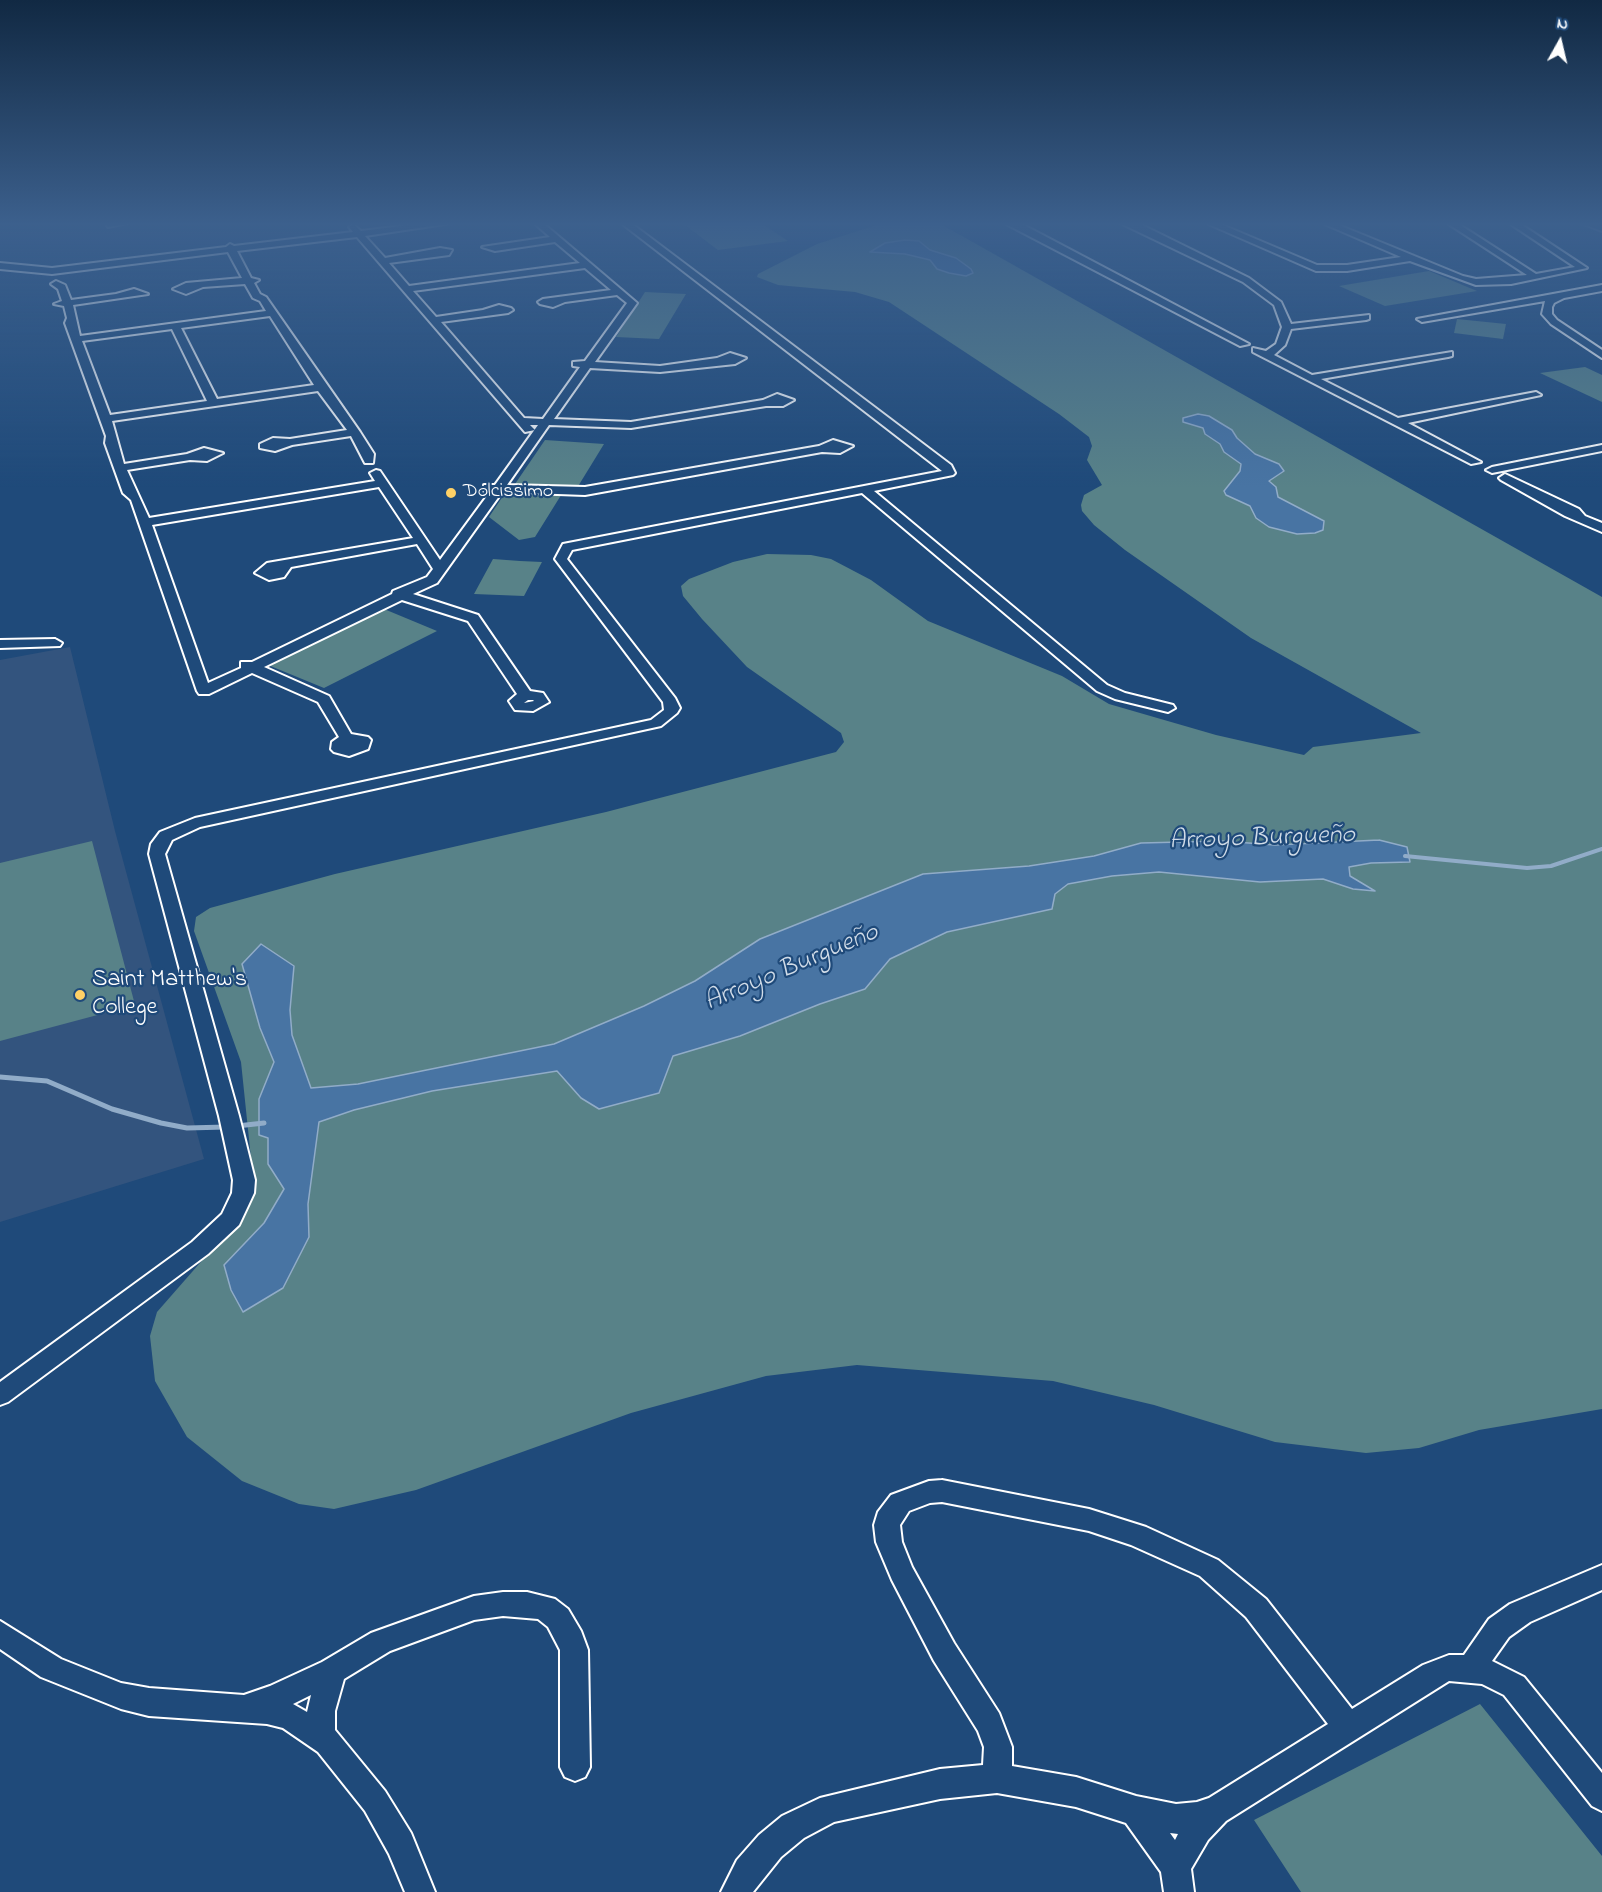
<!DOCTYPE html>
<html>
<head>
<meta charset="utf-8">
<style>
  body { margin:0 }
  #map { position:relative; width:1602px; height:1892px; overflow:hidden; background:#1f4a7a; font-family:"Indie Flower",sans-serif }
  canvas { display:block }
  .north { position:absolute; left:1530px; top:12px; width:60px; height:60px; -webkit-text-stroke:4px #1f4a7a; paint-order:stroke; rotate:8deg; font-size:16px; font-weight:700; line-height:24px; text-align:center; color:#fff }
  .north::after { content:''; display:block; margin:auto; width:21px; height:27px; background:#fff; clip-path:polygon(50% 0,100% 100%,50% 72%,0 100%) }
</style>
</head>
<body>
<div id="map">
<canvas width="1602" height="1892"></canvas>
<div class="north">N</div>
</div>
<script>
const c = document.querySelector('canvas').getContext('2d');
c.lineJoin = 'round';
function fill(path, color) { c.fillStyle = color; c.fill(path, 'evenodd'); }
const poly = rows => new Path2D(rows.map(r => 'M' + r).join(''));
function strokePath(path, color, width, dash) { c.strokeStyle = color; c.lineWidth = width; c.lineCap = dash ? 'butt' : 'round'; c.setLineDash(dash || []); c.stroke(path); }
function label(font, color, halo, rows, align = 'center') {
  c.font = font + ' "Indie Flower",sans-serif'; c.lineWidth = 4.5; c.setLineDash([]); c.textBaseline = 'middle'; c.strokeStyle = halo; c.fillStyle = color; for (const [text, x, y, turn = 0] of rows) {
    c.save(); c.translate(x, y); c.rotate((+turn || 0) * Math.PI / 180); c.textAlign = isNaN(turn) ? turn : align; if (halo) c.strokeText(text, 0, 0); c.fillText(text, 0, 0); c.restore();
  }
}
fill(poly([
  [70,647,115,831,204,1159,0,1222,0,660]
]), '#33547e');
fill(poly([
  [682,223,761,223,788,241,718,250],
  [883,223,939,223,1602,597,1602,1409,1479,1430,1419,1448,1366,1453,1275,1442,1154,1405,1053,1381,857,1365,766,1376,631,1413,416,1490,334,1509,299,1504,242,1481,187,1437,155,1381,150,1336,157,1312,227,1232,252,1168,241,1062,194,931,196,917,210,908,335,874,606,812,836,752,844,742,841,733,747,667,702,619,683,596,681,586,689,579,733,562,767,554,811,555,831,559,871,580,928,621,1062,676,1109,704,1216,735,1304,755,1313,747,1421,733,1251,638,1125,550,1094,525,1082,511,1081,505,1084,495,1102,485,1087,460,1092,446,1089,437,1059,414,889,302,855,292,778,285,757,277,758,274,817,244],
  [1429,271,1477,291,1385,306,1339,286],
  [645,292,686,294,659,339,616,337],
  [1457,319,1506,324,1503,339,1454,333],
  [1585,367,1602,375,1602,402,1540,373],
  [545,440,604,444,577,488,515,484],
  [507,490,563,492,535,537,519,540,489,517],
  [493,559,520,561,542,562,524,596,474,594],
  [384,609,437,631,324,688,268,665],
  [92,841,135,1005,0,1041,0,863],
  [1480,1704,1602,1856,1602,1892,1301,1892,1254,1820]
]), '#588288');
const water = poly([
  [905,240,919,241,930,250,956,258,971,269,973,273,966,276,949,273,937,269,930,260,905,254,870,252,885,243,905,240],
  [1198,414,1209,416,1232,430,1237,438,1255,454,1279,464,1284,471,1269,481,1276,487,1278,497,1324,521,1323,530,1315,533,1297,534,1269,527,1256,518,1250,506,1226,495,1224,491,1240,471,1241,464,1224,452,1220,444,1205,434,1203,428,1183,422,1183,418,1198,414],
  [1379,840,1407,847,1410,862,1371,863,1349,867,1350,876,1375,891,1353,889,1323,879,1260,882,1159,872,1112,876,1068,884,1055,894,1052,909,947,932,890,959,865,989,820,1004,740,1036,673,1056,659,1093,599,1109,581,1098,557,1071,432,1091,354,1110,319,1122,308,1204,309,1237,283,1288,243,1312,231,1290,224,1265,264,1223,284,1189,268,1164,268,1138,259,1135,259,1099,274,1062,260,1028,242,964,261,944,294,966,290,1010,292,1035,311,1088,358,1084,554,1044,644,1006,695,981,760,939,923,874,1029,866,1094,856,1141,843,1222,841,1275,845,1379,840]
]);
fill(water, '#4874a3');
strokePath(water, '#91acc8', 1.5);
strokePath(poly([
  [1578,223,1602,232]
]), '#91acc8', 2);
strokePath(poly([
  [1405,856,1527,868,1551,866,1602,849]
]), '#91acc8', 4);
strokePath(poly([
  [0,1077,47,1081,112,1109,161,1123,187,1128,226,1127],
  [237,1126,264,1123]
]), '#91acc8', 5);
const minor = poly([
  [105,223,128,223,108,227,105,223],
  [425,223,452,223,365,236,385,258,440,248,452,250,449,255,389,263,409,286,580,263,555,242,495,251,482,247,550,237,534,223,543,223,637,303,595,362,660,366,717,358,730,353,746,358,735,364,660,372,590,368,554,419,631,422,763,400,777,394,794,400,783,406,766,406,631,428,549,425,507,485,585,487,819,446,833,440,853,446,840,453,822,452,585,495,502,492,437,583,413,594,478,615,530,691,543,693,549,702,533,711,515,710,509,701,517,694,468,621,402,600,264,667,329,696,351,734,368,737,371,740,368,749,349,756,334,752,331,749,332,742,339,737,318,702,252,673,209,694,199,694,197,691,131,500,123,493,105,443,106,436,65,323,67,318,64,306,54,304,62,301,58,289,51,284,56,281,65,285,71,300,116,294,134,289,148,294,73,305,80,336,266,311,260,301,253,298,245,284,203,287,186,294,173,289,186,283,242,278,228,252,52,274,0,269,0,263,52,268,226,247,230,244,234,246,353,232,349,227,353,224,361,231,425,223],
  [357,237,525,432,535,430,530,425,538,425,495,485,484,485,484,491,490,492,440,560,380,471,376,470,370,473,375,481,149,518,127,470,190,460,207,461,223,453,204,448,187,454,124,464,112,421,318,391,347,430,290,439,273,438,260,444,260,448,275,451,292,445,351,436,365,463,373,463,374,454,360,432,266,297,260,294,254,283,259,280,251,278,237,251,357,237],
  [585,268,611,290,543,299,538,302,540,304,553,307,565,302,617,295,627,303,585,361,573,362,573,366,580,367,543,419,524,418,441,322,508,313,513,310,511,308,499,305,483,310,436,317,413,291,585,268],
  [270,316,314,385,217,399,181,328,270,316],
  [172,329,207,401,110,415,82,341,172,329],
  [379,487,413,538,267,563,255,573,269,580,284,577,291,567,417,544,433,569,427,577,393,591,392,594,252,662,241,662,241,668,208,683,152,525,379,487],
  [528,700,533,700,534,701,524,703,528,700],
  [621,223,631,223,951,465,955,473,953,475,874,491,1107,685,1125,693,1173,705,1175,708,1168,712,1115,699,1097,691,862,493,572,550,567,559,675,698,680,708,677,713,661,726,200,827,172,840,165,854,239,1116,255,1180,254,1193,239,1225,208,1254,8,1402,0,1405,0,1382,192,1242,222,1214,232,1193,233,1180,219,1116,149,854,151,844,160,832,195,818,651,720,664,710,663,702,555,559,563,544,942,471,621,223],
  [1004,223,1020,223,1249,344,1240,346,1004,223],
  [1120,223,1138,223,1249,278,1281,302,1291,324,1369,315,1369,319,1366,320,1291,329,1285,345,1274,355,1312,375,1452,352,1452,356,1448,357,1321,379,1398,418,1536,392,1541,395,1408,423,1481,462,1471,464,1253,352,1253,348,1266,351,1276,344,1282,327,1274,305,1243,282,1120,223],
  [1206,223,1218,223,1317,265,1347,265,1401,257,1322,223,1334,223,1463,276,1476,279,1527,275,1447,223,1457,223,1536,274,1575,267,1509,223,1519,223,1587,268,1511,284,1476,285,1410,261,1347,271,1316,271,1206,223],
  [1602,285,1602,291,1564,298,1554,303,1552,307,1552,314,1557,320,1602,350,1602,358,1551,324,1542,314,1545,301,1422,322,1417,319,1602,285],
  [1602,445,1602,451,1492,473,1486,470,1492,467,1602,445],
  [1505,474,1579,509,1585,516,1602,523,1602,532,1565,516,1501,480,1499,478,1505,474],
  [55,639,62,643,60,646,0,648,0,640,55,639],
  [942,1480,1089,1509,1146,1527,1218,1560,1266,1599,1352,1709,1423,1665,1449,1655,1464,1655,1489,1619,1510,1604,1602,1565,1602,1590,1530,1622,1509,1637,1492,1661,1524,1677,1602,1773,1602,1811,1592,1806,1504,1695,1482,1684,1449,1681,1226,1821,1208,1840,1191,1869,1194,1892,1164,1892,1161,1872,1126,1823,1076,1807,997,1793,940,1799,834,1822,804,1838,781,1857,753,1892,721,1892,737,1860,759,1835,782,1816,820,1798,940,1769,983,1765,984,1747,978,1731,934,1661,892,1580,876,1542,874,1525,878,1512,891,1495,929,1481,942,1480],
  [942,1502,1089,1531,1131,1545,1200,1576,1246,1617,1328,1724,1209,1798,1197,1802,1176,1804,1136,1796,1076,1777,1012,1766,1012,1747,999,1713,954,1643,912,1567,902,1542,900,1525,909,1511,930,1503,942,1502],
  [1170,1833,1178,1834,1175,1840,1170,1833],
  [503,1592,527,1592,555,1599,568,1609,581,1631,588,1650,590,1767,585,1777,575,1781,565,1777,560,1767,560,1650,548,1627,538,1619,503,1616,474,1620,390,1651,344,1679,335,1711,335,1730,385,1791,411,1833,435,1892,405,1892,389,1854,365,1811,318,1752,283,1728,267,1724,149,1716,121,1709,41,1677,0,1649,0,1621,61,1659,121,1683,149,1688,244,1695,270,1686,322,1662,371,1633,474,1596,503,1592],
  [311,1695,307,1712,293,1704,311,1695]
]);
strokePath(minor, '#fff', 4);
fill(minor, '#1f4a7a');
const sky = c.createLinearGradient(0, 0, 0, 488);
sky.addColorStop(0, '#112943');
sky.addColorStop(0.46, '#3c608d');
sky.addColorStop(1, '#3c608d00');
c.fillStyle = sky;
c.fillRect(0, 0, 1602, 488);
for (const [x, y, r, color] of [
  [451,493,6,"#ffd166"],
  [80,995,6,"#ffd166"]
]) { const dot = new Path2D(); dot.arc(x, y, r, 0, 2 * Math.PI); c.fillStyle = color; c.fill(dot); strokePath(dot, '#1f4a7a', 2); }
label('20px', '#fff', '#1f4a7a', [
  ["Dolcissimo",463,493]
], 'left');
label('24px', '#fff', '#1f4a7a', [
  ["Saint Matthew's",92,981],
  ["College",92,1009]
], 'left');
label('italic 26px', '#d1dce8', '#1f4a7a', [
  ["Arroyo Burgueño",1262,840,-2],
  ["Arroyo Burgueño",792,969,-23]
]);
</script>
</body>
</html>
